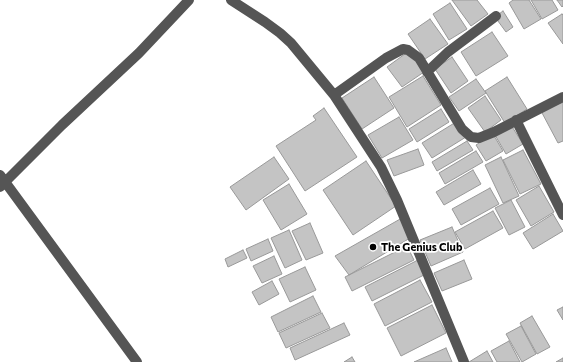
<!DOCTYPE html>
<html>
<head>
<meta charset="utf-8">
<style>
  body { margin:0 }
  canvas { display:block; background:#fff }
</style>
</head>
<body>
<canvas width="563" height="362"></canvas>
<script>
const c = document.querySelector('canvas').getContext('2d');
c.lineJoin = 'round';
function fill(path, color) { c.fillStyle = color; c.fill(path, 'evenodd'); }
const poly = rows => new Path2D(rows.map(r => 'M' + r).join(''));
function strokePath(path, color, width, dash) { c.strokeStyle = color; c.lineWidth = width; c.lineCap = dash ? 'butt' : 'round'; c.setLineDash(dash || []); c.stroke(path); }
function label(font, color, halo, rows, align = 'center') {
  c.font = font + ' Commissioner,sans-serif'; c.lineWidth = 3.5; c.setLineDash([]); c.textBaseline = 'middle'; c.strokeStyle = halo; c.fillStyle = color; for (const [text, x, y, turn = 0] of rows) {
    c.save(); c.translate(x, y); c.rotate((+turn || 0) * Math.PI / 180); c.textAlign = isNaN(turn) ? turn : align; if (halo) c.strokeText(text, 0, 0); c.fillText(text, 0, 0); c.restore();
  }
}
const building = poly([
  [452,0,477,0,488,14,471,26,452,0],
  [513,0,529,0,541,19,524,29,509,3,513,0],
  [531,0,552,0,558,10,542,19,531,0],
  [557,0,563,0,563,6,562,7,557,0],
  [450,3,467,29,449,40,433,14,450,3],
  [503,11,513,27,506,32,495,17,503,11],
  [562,14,563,15,563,44,548,23,562,14],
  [430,19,448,44,425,59,408,34,430,19],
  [492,32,508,56,476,76,461,52,492,32],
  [409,51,424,72,402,87,387,67,409,51],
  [452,57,468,81,451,93,435,69,452,57],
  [423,76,441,105,407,127,389,97,423,76],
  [374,77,394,108,362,129,342,98,374,77],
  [507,77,527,109,505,123,485,91,507,77],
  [476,79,486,93,459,111,449,97,476,79],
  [485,96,501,120,485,132,468,108,485,96],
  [563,102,563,141,558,143,541,111,563,102],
  [324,108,357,157,305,191,276,146,316,120,313,116,324,108],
  [441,109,449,122,417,142,409,129,441,109],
  [399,117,413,140,382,158,368,135,399,117],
  [456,122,466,137,432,158,422,143,456,122],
  [511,125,523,144,506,154,495,135,511,125],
  [493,134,503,151,486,161,476,145,493,134],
  [467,141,473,150,437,171,432,162,467,141],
  [418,149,424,165,394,176,387,160,418,149],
  [523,150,541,184,520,194,503,160,523,150],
  [476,151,483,162,445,184,439,173,476,151],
  [274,157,289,179,246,210,230,187,274,157],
  [501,157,519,196,503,203,485,165,501,157],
  [366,161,396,206,353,235,323,190,366,161],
  [473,170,481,184,444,205,436,192,473,170],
  [289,184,307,214,281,230,263,200,289,184],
  [539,186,554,212,531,226,516,200,539,186],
  [490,188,499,204,461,225,452,209,490,188],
  [511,200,525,227,509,235,495,208,511,200],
  [493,211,503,228,465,249,455,232,493,211],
  [553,214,563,231,533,249,523,233,553,214],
  [402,218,410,238,349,275,335,256,402,218],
  [310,223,323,253,306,260,292,231,310,223],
  [452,227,463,252,431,266,420,240,452,227],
  [289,230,302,260,285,268,271,238,289,230],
  [268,239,273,251,251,261,246,249,268,239],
  [407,246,414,260,352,291,345,277,407,246],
  [243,250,247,258,228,267,225,259,243,250],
  [274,256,282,274,262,283,253,266,274,256],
  [418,260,426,274,372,301,365,287,418,260],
  [464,260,472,279,442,291,434,273,464,260],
  [305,267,316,290,290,302,279,279,305,267],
  [420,280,432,302,385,326,374,304,420,280],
  [272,281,279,294,259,305,252,292,272,281],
  [313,296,321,312,278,332,271,317,313,296],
  [432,305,446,333,401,356,387,328,432,305],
  [563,307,563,320,557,310,563,307],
  [322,313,330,328,286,348,279,333,322,313],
  [532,316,550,347,537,354,520,323,532,316],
  [344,323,350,335,295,360,290,348,344,323],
  [521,326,536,354,522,362,506,334,521,326],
  [509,341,520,362,497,362,491,351,509,341],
  [446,348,452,362,414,362,446,348],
  [487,351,493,362,469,362,487,351],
  [352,357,355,362,344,362,352,357],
  [563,358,563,362,556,362,563,358]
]);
fill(building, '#c4c4c4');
strokePath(building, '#999', 1);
strokePath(poly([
  [231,0,265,22,280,33,291,43,334,95,381,167,397,200,464,362],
  [427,72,448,52,496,16],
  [334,95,386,58,403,49,408,50,419,58,462,129,471,137,479,138,494,132,563,97],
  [516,120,563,215],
  [0,175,137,362],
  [0,187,62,125,139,53,189,0]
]), '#555', 10);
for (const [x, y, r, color] of [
  [373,247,4,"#000"]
]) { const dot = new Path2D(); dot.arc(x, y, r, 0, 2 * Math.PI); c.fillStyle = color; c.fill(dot); strokePath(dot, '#fff', 1.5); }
label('bold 11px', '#000', '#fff', [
  ["The Genius Club",381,247]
], 'left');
</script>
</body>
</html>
